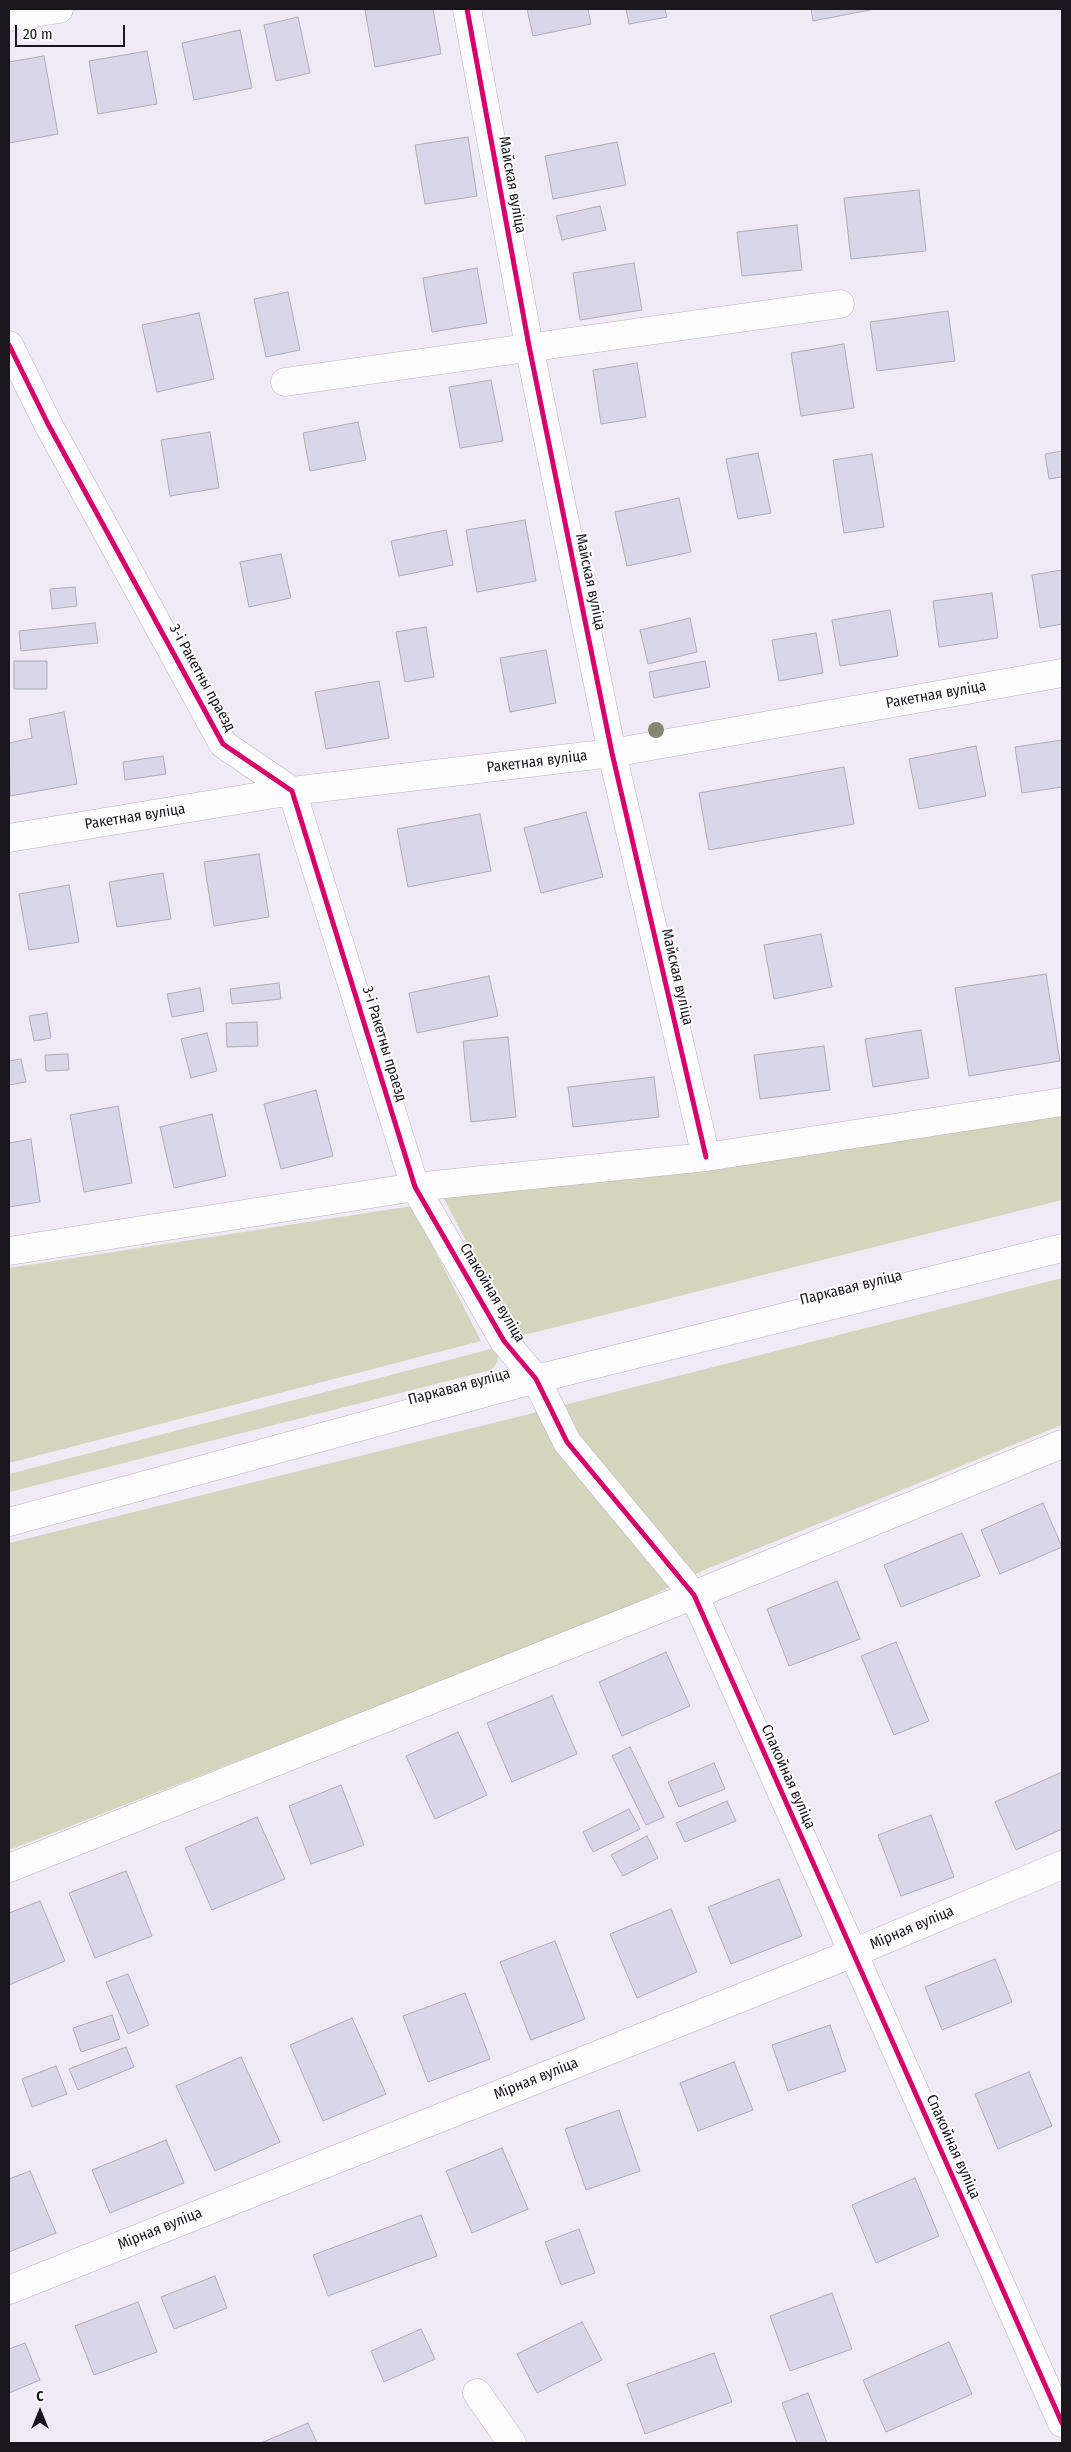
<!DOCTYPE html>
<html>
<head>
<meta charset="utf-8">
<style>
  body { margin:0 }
  #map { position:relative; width:1071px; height:2452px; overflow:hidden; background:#f0eaf6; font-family:"Fira Sans Condensed",sans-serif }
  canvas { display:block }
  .frame { position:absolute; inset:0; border:10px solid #1a161e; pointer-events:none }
  .north { position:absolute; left:15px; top:2387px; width:50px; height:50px; -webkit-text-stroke:4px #fff; paint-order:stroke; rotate:0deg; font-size:14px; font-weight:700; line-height:20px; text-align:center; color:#1a161e }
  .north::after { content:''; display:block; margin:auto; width:18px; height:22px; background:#1a161e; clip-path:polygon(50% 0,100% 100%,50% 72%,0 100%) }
  .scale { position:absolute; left:15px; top:25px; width:110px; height:22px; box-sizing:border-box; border:2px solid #1a161e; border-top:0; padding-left:6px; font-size:15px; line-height:18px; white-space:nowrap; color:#1a161e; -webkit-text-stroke:4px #fff; paint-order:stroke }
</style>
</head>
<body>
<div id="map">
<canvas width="1071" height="2452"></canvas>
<div class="frame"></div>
<div class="north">С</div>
<div class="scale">20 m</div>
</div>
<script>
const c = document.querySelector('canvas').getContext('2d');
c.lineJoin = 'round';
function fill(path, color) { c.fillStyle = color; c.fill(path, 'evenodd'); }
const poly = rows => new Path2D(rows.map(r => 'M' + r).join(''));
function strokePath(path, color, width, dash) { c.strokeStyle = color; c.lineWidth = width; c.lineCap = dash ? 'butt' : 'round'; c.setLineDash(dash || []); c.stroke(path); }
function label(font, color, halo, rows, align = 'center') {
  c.font = font + ' "Fira Sans Condensed",sans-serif'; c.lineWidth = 4; c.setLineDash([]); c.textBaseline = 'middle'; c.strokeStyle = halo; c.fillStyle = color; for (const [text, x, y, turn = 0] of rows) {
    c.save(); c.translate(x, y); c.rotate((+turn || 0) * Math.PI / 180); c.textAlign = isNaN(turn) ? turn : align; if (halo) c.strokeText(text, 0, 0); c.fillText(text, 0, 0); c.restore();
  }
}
fill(poly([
  [1062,1108,1062,1200,516,1337,442,1195],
  [412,1206,481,1341,9,1463,9,1268],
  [1062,1278,1062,1425,702,1571,613,1615,9,1850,9,1543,525,1415],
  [491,1349,497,1351,499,1355,496,1364,491,1370,9,1492,9,1474]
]), '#d3d5bd');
const building = poly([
  [372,9,433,9,441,54,375,67,365,10,372,9],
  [527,9,588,9,591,24,533,36,527,9],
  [626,9,665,9,667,17,629,24,626,9],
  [811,9,875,9,813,21,811,9],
  [298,17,310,73,276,81,264,25,298,17],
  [240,30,252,88,194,100,182,43,240,30],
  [147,51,157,104,98,114,89,61,147,51],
  [44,56,58,134,9,143,9,62,44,56],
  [468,137,477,196,425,204,415,145,468,137],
  [617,142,626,185,553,199,545,156,617,142],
  [919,190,926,251,851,259,844,198,919,190],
  [600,206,606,230,562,240,556,216,600,206],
  [797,225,802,270,742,276,737,232,797,225],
  [634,263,642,310,580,320,573,273,634,263],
  [477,268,487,323,432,332,423,278,477,268],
  [288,292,300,350,266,357,254,299,288,292],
  [948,311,955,361,877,371,870,322,948,311],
  [199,313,214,379,157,392,142,325,199,313],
  [844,344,854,408,801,416,791,353,844,344],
  [637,363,646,417,601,424,593,370,637,363],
  [491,380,503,441,460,448,449,387,491,380],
  [358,422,366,460,310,471,303,433,358,422],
  [210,432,219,488,170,496,161,440,210,432],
  [1062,451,1062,477,1049,479,1045,454,1062,451],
  [758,453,771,513,738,519,726,459,758,453],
  [872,454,884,527,844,533,833,460,872,454],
  [679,498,691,552,627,566,615,512,679,498],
  [525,520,536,581,477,592,466,530,525,520],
  [446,530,453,565,399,576,391,541,446,530],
  [281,554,291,598,249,607,240,562,281,554],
  [1062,570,1062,624,1040,628,1032,575,1062,570],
  [75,587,77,606,52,609,50,589,75,587],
  [992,593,998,638,939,647,933,601,992,593],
  [890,610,898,656,840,666,832,620,890,610],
  [690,618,697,652,648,664,640,630,690,618],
  [95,623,98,643,21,651,19,631,95,623],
  [426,627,434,677,405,682,396,632,426,627],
  [816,633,823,673,779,681,772,640,816,633],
  [546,650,556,703,510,712,500,658,546,650],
  [14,661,47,661,47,689,14,689,14,661],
  [705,661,710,687,654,698,649,672,705,661],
  [379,681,389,738,326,749,315,692,379,681],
  [64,712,77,784,10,796,9,743,32,738,29,719,64,712],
  [1062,740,1062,787,1022,793,1015,747,1062,740],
  [976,746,986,796,919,809,909,759,976,746],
  [163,756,166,774,125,780,123,762,163,756],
  [844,767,854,824,709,850,699,793,844,767],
  [586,812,603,877,541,893,524,828,586,812],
  [480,814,491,871,408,887,397,829,480,814],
  [259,854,269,917,214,926,204,862,259,854],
  [163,873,171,919,117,927,109,882,163,873],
  [69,885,79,942,29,950,19,894,69,885],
  [821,934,832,987,774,999,764,945,821,934],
  [1046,974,1060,1061,969,1076,955,988,1046,974],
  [489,976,498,1016,417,1033,409,993,489,976],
  [279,983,281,999,232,1004,230,989,279,983],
  [200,988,204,1011,172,1017,167,994,200,988],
  [47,1013,51,1038,34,1041,29,1016,47,1013],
  [257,1022,258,1046,227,1047,226,1023,257,1022],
  [921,1030,929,1078,873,1087,865,1039,921,1030],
  [207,1033,217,1071,191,1078,181,1039,207,1033],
  [508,1037,516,1117,471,1122,463,1041,508,1037],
  [824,1046,830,1090,760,1099,754,1055,824,1046],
  [68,1054,69,1070,46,1071,45,1055,68,1054],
  [21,1059,26,1082,9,1085,9,1061,21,1059],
  [654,1077,659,1117,573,1127,568,1087,654,1077],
  [316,1090,333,1156,281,1169,264,1104,316,1090],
  [118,1106,132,1183,84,1192,70,1115,118,1106],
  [212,1114,226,1176,174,1188,160,1127,212,1114],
  [31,1139,40,1202,9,1207,9,1143,31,1139],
  [1043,1503,1062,1547,1000,1574,981,1530,1043,1503],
  [962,1533,980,1576,901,1607,884,1565,962,1533],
  [837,1581,860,1639,789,1666,767,1609,837,1581],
  [896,1642,929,1721,894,1735,861,1656,896,1642],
  [666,1652,690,1706,622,1736,599,1682,666,1652],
  [552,1696,577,1754,512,1782,487,1723,552,1696],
  [458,1732,487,1795,435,1819,406,1756,458,1732],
  [630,1747,664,1817,646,1825,612,1756,630,1747],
  [714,1763,725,1789,679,1807,668,1782,714,1763],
  [1062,1772,1062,1829,1016,1850,995,1802,1062,1772],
  [341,1785,364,1845,311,1864,289,1806,341,1785],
  [727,1801,736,1821,685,1842,676,1823,727,1801],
  [629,1809,640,1829,593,1852,583,1832,629,1809],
  [931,1815,954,1877,901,1896,878,1835,931,1815],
  [257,1817,285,1879,212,1910,185,1848,257,1817],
  [647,1836,658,1858,623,1876,611,1855,647,1836],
  [126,1871,152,1936,95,1958,69,1893,126,1871],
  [779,1879,802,1936,731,1964,708,1907,779,1879],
  [40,1901,65,1961,9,1985,9,1913,40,1901],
  [671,1909,697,1972,637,1998,610,1934,671,1909],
  [555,1941,585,2019,531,2040,500,1962,555,1941],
  [995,1959,1012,2002,942,2030,925,1987,995,1959],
  [128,1974,149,2025,128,2034,106,1982,128,1974],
  [465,1993,490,2059,428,2082,403,2016,465,1993],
  [112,2015,120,2039,81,2052,73,2028,112,2015],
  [352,2018,386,2094,323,2121,290,2045,352,2018],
  [830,2025,846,2071,788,2091,772,2045,830,2025],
  [126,2047,134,2067,78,2090,69,2069,126,2047],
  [241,2057,280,2142,215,2171,176,2086,241,2057],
  [734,2062,753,2110,698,2131,680,2083,734,2062],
  [56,2066,67,2094,32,2107,22,2079,56,2066],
  [1029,2072,1052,2126,998,2149,975,2094,1029,2072],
  [619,2110,640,2171,586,2190,565,2129,619,2110],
  [166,2140,184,2183,110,2213,92,2170,166,2140],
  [502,2148,528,2209,472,2233,446,2171,502,2148],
  [30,2171,56,2233,9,2252,9,2179,30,2171],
  [915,2178,939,2236,876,2263,852,2205,915,2178],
  [421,2215,437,2256,328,2296,313,2255,421,2215],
  [579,2229,595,2273,561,2285,545,2242,579,2229],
  [215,2276,227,2308,174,2329,161,2297,215,2276],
  [832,2293,852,2349,790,2371,770,2316,832,2293],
  [138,2302,157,2352,94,2375,75,2326,138,2302],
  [582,2322,602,2360,537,2393,517,2354,582,2322],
  [421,2329,435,2359,384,2382,371,2351,421,2329],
  [949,2342,972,2394,886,2432,863,2380,949,2342],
  [25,2343,40,2380,9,2393,9,2349,25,2343],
  [714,2353,732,2402,645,2434,627,2384,714,2353],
  [808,2393,827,2443,797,2443,782,2403,808,2393],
  [308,2423,317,2443,261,2443,308,2423]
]);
fill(building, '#d8d6e8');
strokePath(building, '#afadb6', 1);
const minor = poly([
  [467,9,529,346,612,753,706,1157],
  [9,17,59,9],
  [9,345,48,424,223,744,292,791,415,1187,504,1341,536,1379,567,1442,694,1595,1062,2423],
  [285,382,840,304],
  [9,838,292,791,612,753,1062,673],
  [9,1251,415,1187,706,1157,1062,1102],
  [9,1522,536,1379,1062,1248],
  [9,1868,694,1595,1062,1444],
  [9,2290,853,1953,1062,1865],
  [477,2393,512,2443]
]);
strokePath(minor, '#bbb6c0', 29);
strokePath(minor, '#fdfcfe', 28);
strokePath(poly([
  [467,9,529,346,612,753,706,1157],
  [9,345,48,424,223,744,292,791,415,1187,504,1341,536,1379,567,1442,694,1595,1062,2423]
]), '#d6006c', 5);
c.fillStyle = '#87866f';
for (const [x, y] of [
  [656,730]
]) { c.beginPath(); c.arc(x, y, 8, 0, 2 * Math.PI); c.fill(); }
label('15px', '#1a161e', '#fff', [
  ["Майская вуліца",512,185,80],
  ["Майская вуліца",590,582,78],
  ["3-і Ракетны праезд",202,678,61],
  ["Ракетная вуліца",936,695,-10],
  ["Ракетная вуліца",537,762,-7],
  ["Ракетная вуліца",135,817,-9],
  ["Майская вуліца",677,977,77],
  ["3-і Ракетны праезд",384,1044,73],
  ["Паркавая вуліца",851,1288,-14],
  ["Спакойная вуліца",492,1293,59],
  ["Паркавая вуліца",459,1387,-15],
  ["Спакойная вуліца",788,1777,66],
  ["Мірная вуліца",912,1928,-23],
  ["Мірная вуліца",536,2079,-22],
  ["Спакойная вуліца",953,2147,66],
  ["Мірная вуліца",160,2229,-22]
]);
</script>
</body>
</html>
